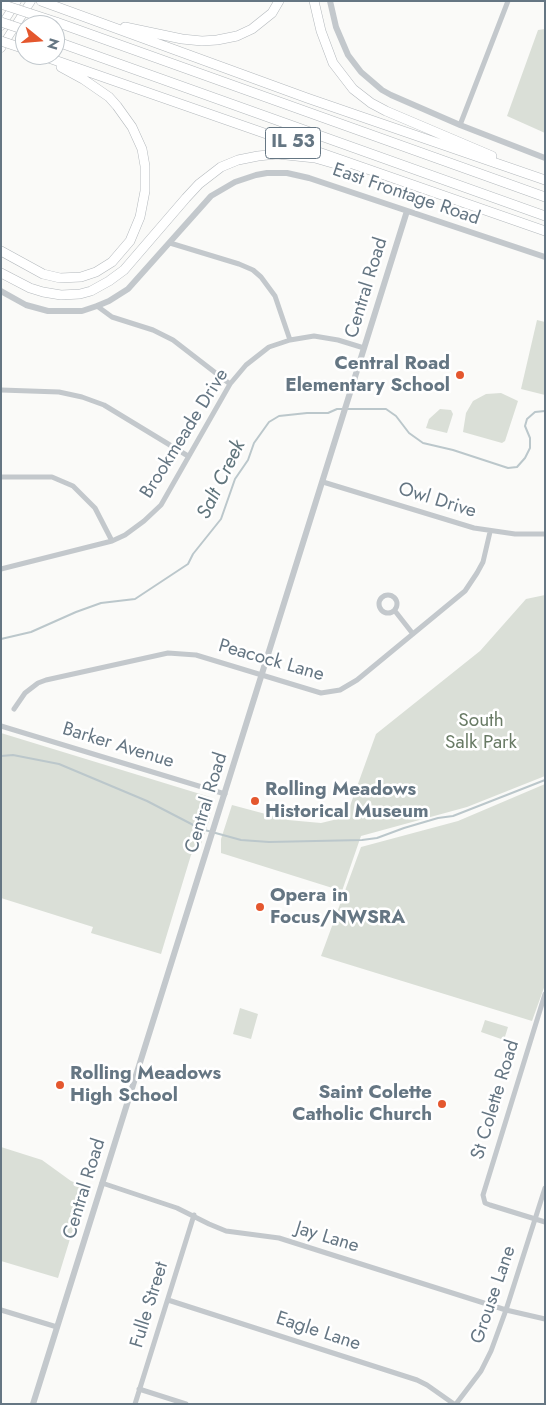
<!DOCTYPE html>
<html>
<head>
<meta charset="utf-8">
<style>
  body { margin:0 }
  #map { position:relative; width:546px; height:1405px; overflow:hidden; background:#fafaf8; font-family:Jost,sans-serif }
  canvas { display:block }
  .frame { position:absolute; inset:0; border:2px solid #657683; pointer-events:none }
  .north { position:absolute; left:15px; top:15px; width:50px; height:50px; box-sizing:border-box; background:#fff; border:1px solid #c1c8cd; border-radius:50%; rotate:107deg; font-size:14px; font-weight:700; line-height:20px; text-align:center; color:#657683 }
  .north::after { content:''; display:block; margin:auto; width:18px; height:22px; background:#e4572e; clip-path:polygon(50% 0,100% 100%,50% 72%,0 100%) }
</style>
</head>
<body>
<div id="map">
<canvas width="546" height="1405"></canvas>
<div class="frame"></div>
<div class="north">N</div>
</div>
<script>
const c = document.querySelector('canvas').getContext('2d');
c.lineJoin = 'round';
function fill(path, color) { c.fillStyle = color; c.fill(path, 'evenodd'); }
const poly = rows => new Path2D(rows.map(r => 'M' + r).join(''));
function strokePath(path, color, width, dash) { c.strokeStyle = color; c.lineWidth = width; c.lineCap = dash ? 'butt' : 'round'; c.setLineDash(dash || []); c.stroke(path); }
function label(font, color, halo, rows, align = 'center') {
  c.font = font + ' Jost,sans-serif'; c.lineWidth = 5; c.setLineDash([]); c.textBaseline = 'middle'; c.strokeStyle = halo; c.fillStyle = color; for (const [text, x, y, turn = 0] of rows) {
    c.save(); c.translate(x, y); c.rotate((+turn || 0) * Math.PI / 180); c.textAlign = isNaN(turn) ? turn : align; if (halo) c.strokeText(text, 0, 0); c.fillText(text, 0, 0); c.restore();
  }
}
fill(poly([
  [545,29,545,133,507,116,538,30],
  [537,320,545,322,545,395,521,389],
  [501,393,518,401,505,441,502,443,463,432,466,413,473,401,486,394],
  [440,409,451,410,453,414,447,433,426,428,429,419],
  [545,595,545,776,467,807,361,836,342,891,221,853,221,839,232,805,288,820,321,823,346,817,376,734,480,651,526,599],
  [1,733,210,797,210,818,201,844,191,855,161,954,91,933,93,927,1,898],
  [545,784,545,985,532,1021,321,956,361,847,458,821],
  [240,1008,258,1014,251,1039,233,1034],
  [485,1020,508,1027,504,1040,481,1032],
  [1,1147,42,1160,71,1181,86,1187,58,1278,1,1261]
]), '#dadfd7');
strokePath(poly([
  [1,639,31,632,76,612,101,603,135,599,188,564,193,554,221,519,235,479,248,460,254,443,269,422,279,416,307,413,328,413,337,409,386,409,396,416,409,433,423,443,453,450,508,468,517,467,525,458,530,448,530,438,525,426,527,419,535,412,545,411],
  [1,756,13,755,59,764,147,801,201,829,241,840,269,842,362,840,377,838,404,828,438,818,453,816,545,780]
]), '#bbc7cb', 2);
const primary = poly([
  [1,26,17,1],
  [1,48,31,1]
]);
const motorway = poly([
  [41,1,307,98,545,180],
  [314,1,321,31,333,63,353,89,371,103,386,111,492,156],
  [56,22,545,197],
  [125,27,182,39,202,41,217,40,237,36,252,29,272,13,279,1],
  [55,41,545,216],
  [40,55,545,231],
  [1,251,43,274,60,278,81,277,96,272,112,262,130,241,140,217,145,191,145,166,142,149,132,127,117,106,109,97,83,79,61,67],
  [1,273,30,288,43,292,61,295,80,294,91,291,109,281,124,270,186,198,199,184,221,167,238,160,258,156,277,154,315,158,346,167]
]);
strokePath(primary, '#b5babe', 9);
strokePath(motorway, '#b4b9bd', 10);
strokePath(poly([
  [460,125,508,1],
  [170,243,239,264,253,270,261,277,275,296,290,340],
  [97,306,112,317,153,330,173,340,230,384],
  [1,390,59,392,82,397,104,405,188,456],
  [1,477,52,477,73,486,95,508,112,541],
  [323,482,474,528,515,534,545,534],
  [1,569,112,541,125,535,144,521,161,505,230,384,246,365,269,347,290,340,314,336,338,340,364,348],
  '379 604a9 9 0 1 1 18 0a9 9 0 1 1-18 0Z',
  [395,611,413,634],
  [14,709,25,693,38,683,46,680,168,653,196,655,321,693,340,690,357,680,465,591,477,573,483,562,490,532],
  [1,726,225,794],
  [545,994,483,1195,485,1203,490,1205,545,1222],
  [102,1183,177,1208,209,1224,226,1231,279,1238,506,1310,545,1319],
  [168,1300,417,1380,427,1385,454,1404],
  [1,1310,57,1327],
  [139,1389,186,1404],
  [135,1404,194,1215],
  [456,1404,481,1371,491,1351,506,1310,545,1188]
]), '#c3c8cc', 5);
strokePath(poly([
  [330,1,336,27,348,55,361,72,382,90,391,95,460,125,545,158],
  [1,291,26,305,48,311,82,311,97,306,109,301,128,289,211,196,235,182,256,175,267,173,287,173,309,178,545,257],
  [33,1404,407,211]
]), '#c3c8cc', 6);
strokePath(primary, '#fff', 8);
strokePath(motorway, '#fff', 9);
const motorwayBridge = poly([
  [1,4,56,22],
  [1,22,25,30],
  [1,41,25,49]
]);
strokePath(motorwayBridge, '#b4b9bd', 10, []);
strokePath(motorwayBridge, '#fff', 9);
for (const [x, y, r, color] of [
  [460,375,5,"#e4572e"],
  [255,801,5,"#e4572e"],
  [260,907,5,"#e4572e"],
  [60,1085,5,"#e4572e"],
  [442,1104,5,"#e4572e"]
]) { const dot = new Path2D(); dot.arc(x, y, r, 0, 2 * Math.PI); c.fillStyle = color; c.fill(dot); strokePath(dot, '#fff', 2); }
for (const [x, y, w] of [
  [293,143,55]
]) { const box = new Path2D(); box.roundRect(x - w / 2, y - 15.5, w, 31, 4); c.fillStyle = '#fff'; c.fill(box); strokePath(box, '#657683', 1); }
label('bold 18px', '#657683', null, [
  ["IL 53",293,143]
]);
label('19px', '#657683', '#fff', [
  ["East Frontage Road",406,195,19],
  ["Central Road",367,288,-73],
  ["Brookmeade Drive",185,434,-58],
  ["Owl Drive",437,501,17],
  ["Peacock Lane",271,661,16],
  ["Barker Avenue",118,746,17],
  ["Central Road",207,803,-73],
  ["St Colette Road",496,1100,-73],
  ["Central Road",85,1189,-73],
  ["Jay Lane",327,1238,17],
  ["Grouse Lane",494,1295,-71],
  ["Fulle Street",150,1305,-73],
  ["Eagle Lane",318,1332,18]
]);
label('bold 19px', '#657683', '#fff', [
  ["Central Road",450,364,"right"],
  ["Elementary School",450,386,"right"],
  ["Rolling Meadows",265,790],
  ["Historical Museum",265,812],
  ["Opera in",270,896],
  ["Focus/NWSRA",270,918],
  ["Rolling Meadows",70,1074],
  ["High School",70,1096],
  ["Saint Colette",432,1093,"right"],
  ["Catholic Church",432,1115,"right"]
], 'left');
label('19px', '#687a64', '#fff', [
  ["South",481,721],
  ["Salk Park",481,743]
]);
label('italic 20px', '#60757c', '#fff', [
  ["Salt Creek",222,480,-64]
]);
</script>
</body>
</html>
